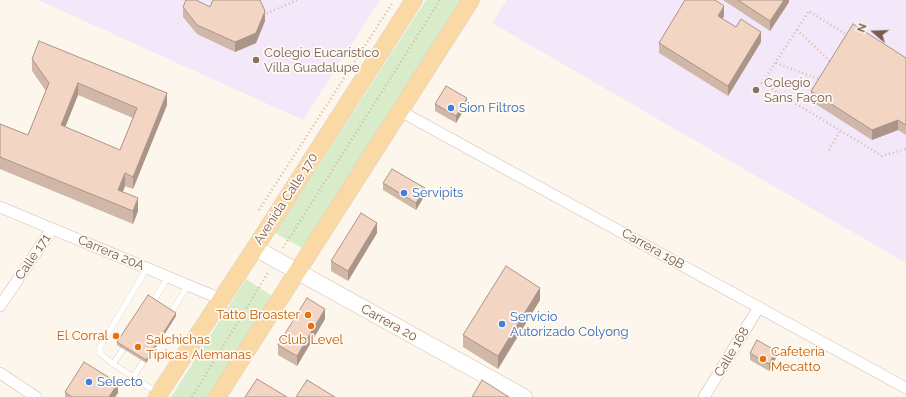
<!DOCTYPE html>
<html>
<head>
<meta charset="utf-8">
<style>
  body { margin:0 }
  #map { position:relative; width:906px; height:397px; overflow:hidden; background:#fdf6ec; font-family:Raleway,sans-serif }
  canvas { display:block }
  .north { position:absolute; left:854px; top:12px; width:40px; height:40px; -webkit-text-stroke:3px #fffaf3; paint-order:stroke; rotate:289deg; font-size:11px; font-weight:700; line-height:16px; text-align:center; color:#7a5c4d }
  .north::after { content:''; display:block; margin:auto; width:14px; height:18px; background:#7a5c4d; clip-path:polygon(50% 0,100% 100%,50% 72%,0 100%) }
</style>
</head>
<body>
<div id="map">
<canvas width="906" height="397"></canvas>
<div class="north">N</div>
</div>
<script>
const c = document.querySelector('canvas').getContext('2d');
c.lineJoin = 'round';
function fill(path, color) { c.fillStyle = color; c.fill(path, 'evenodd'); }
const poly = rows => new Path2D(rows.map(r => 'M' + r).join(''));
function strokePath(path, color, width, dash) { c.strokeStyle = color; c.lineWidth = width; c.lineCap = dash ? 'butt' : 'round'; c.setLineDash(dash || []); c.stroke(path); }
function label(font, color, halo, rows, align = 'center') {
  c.font = font + ' Raleway,sans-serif'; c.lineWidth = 3.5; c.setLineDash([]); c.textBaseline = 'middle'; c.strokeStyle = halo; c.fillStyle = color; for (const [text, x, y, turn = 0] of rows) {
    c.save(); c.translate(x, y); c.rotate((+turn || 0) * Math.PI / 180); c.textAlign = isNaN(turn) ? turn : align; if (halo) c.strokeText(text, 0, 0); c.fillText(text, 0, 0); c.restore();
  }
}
fill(poly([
  [38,0,380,0,303,120],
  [507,0,906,0,906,263,492,23]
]), '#f3e8fa');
fill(poly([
  [426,0,464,0,304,249,275,233],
  [246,279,272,296,209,397,171,397]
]), '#d8ecc9');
const lane = poly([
  [153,302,168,277],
  [171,313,188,285],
  [164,335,190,343],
  [123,349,113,364,158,393],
  [113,364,100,353,100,347,147,268],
  [133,377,143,362]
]);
const street = poly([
  [400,111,906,388],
  [0,207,221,299],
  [0,306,52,229],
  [0,373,36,397],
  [704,397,759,307]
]);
const secondary = poly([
  [255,248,524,397]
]);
const primary = poly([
  [157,397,255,248,414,0],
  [217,397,471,0]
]);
strokePath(lane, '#d1beb0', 6);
strokePath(street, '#d1beb0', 12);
strokePath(secondary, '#d6c0b0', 17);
strokePath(primary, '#dad1cd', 18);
strokePath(poly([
  [263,15,297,0],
  [797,30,832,63],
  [848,36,809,11,762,83,882,156,906,149],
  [776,63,821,80],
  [829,150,840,131],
  [259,210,393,2],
  [283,248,440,0],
  [192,397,269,271]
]), '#d9b8a5', 2.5, [1, 3]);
strokePath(lane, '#fff', 5.5);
strokePath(street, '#fff', 11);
strokePath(secondary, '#fff', 16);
strokePath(primary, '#fbd9a5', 17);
fill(poly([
  [723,0,789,0,789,2,770,31],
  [183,7,210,7,265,21,256,43,235,52,197,34,183,17],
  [724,16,722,19,736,27,761,42,728,96,659,53,659,43],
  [906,58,906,135,898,130,872,140,811,101,811,91],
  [32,59,167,105,133,189,125,186,123,192,138,211,133,224,0,169,0,124,28,135,46,91,32,71],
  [78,95,133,118,120,150,65,127],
  [435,104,467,105,456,123,435,111],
  [383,183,425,195,416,210,383,190],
  [377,233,348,281,331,271,331,261],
  [540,300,498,369,463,347,463,335],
  [176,316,146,363,117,345,117,342],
  [325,319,297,366,278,355,278,345],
  [750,353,776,358,769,371,750,360],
  [65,392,118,393,115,397,65,397]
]), '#d1b7a8');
fill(poly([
  [784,0,789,0,789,2,770,31,770,21],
  [724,6,724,16,718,26,718,16],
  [265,11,265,21,256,43,235,52,235,42],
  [761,32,761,42,728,96,728,86],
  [78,83,78,95,61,138,61,125],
  [167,93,167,105,133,189,133,177],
  [467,98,467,105,456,123,456,116],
  [898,120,898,130,872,140,872,130],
  [125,173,125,186,118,203,118,190],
  [425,188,425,195,416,210,416,203],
  [138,198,138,211,133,224,133,211],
  [377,223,377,233,348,281,348,271],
  [540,288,540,300,498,369,498,356],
  [325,309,325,319,297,366,297,356],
  [176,313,176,316,146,363,146,360],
  [776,351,776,358,769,371,769,364],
  [118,383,118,393,115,397,109,397]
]), '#aa9588');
const building = poly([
  [186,0,196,0,210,7,213,0,260,0,265,11,256,33,235,42,197,25,183,7,186,0],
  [685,0,715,0,724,6,718,16,736,27,741,19,761,32,728,86,659,43,685,0],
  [738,0,784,0,770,21,738,0],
  [853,24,906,58,906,125,898,120,872,130,811,91,853,24],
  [39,41,167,93,133,177,125,173,118,190,138,198,133,211,0,157,0,124,28,135,49,83,32,59,39,41],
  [78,83,137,108,120,150,61,125,78,83],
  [446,86,467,98,456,116,435,104,446,86],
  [392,169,425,188,416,203,383,183,392,169],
  [361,213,377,223,348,271,331,261,361,213],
  [506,266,540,288,498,356,463,335,506,266],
  [148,295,176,313,146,360,117,342,148,295],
  [307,298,325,309,297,356,278,345,307,298],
  [757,340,776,351,769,364,750,353,757,340],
  [84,362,118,383,109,397,72,397,65,392,84,362],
  [257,379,287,397,245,397,257,379],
  [307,380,335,397,296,397,307,380],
  [482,380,509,397,472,397,482,380]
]);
fill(building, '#f3d5c3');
strokePath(building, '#aa9588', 1);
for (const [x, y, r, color] of [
  [256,60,4,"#8d6e63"],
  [756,90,4,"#8d6e63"],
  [451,108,4,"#3f7fe0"],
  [404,193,4,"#3f7fe0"],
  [308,315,4,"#e8710a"],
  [502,324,4,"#3f7fe0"],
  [311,326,4,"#e8710a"],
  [116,336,4,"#e8710a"],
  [138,347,4,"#e8710a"],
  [763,359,4,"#e8710a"],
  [89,382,4,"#3f7fe0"]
]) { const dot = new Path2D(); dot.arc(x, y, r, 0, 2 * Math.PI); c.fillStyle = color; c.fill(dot); strokePath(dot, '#fffaf3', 1.5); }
label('13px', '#785e54', '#fffaf3', [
  ["Colegio Eucarístico",264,53],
  ["Villa Guadalupe",264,68],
  ["Colegio",764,83],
  ["Sans Façon",764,98]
], 'left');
label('13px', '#366cbe', '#fffaf3', [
  ["Sion Filtros",459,108],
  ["Servipits",412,193],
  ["Servicio",510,317],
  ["Autorizado Colyong",510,332],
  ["Selecto",97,382]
], 'left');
label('13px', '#7a5c4d', '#fffaf3', [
  ["Avenida Calle 170",286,199,-57],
  ["Carrera 19B",653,249,29],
  ["Carrera 20A",111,253,23],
  ["Calle 171",33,257,-56],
  ["Carrera 20",389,323,29],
  ["Calle 168",732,352,-59]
]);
label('13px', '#c56008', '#fffaf3', [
  ["Tatto Broaster",300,315],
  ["El Corral",108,336],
  ["Salchichas",146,340,"left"],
  ["Típicas Alemanas",146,355,"left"],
  ["Club Level",311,340,"center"],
  ["Cafeteria",771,352,"left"],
  ["Mecatto",771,367,"left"]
], 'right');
</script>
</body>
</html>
